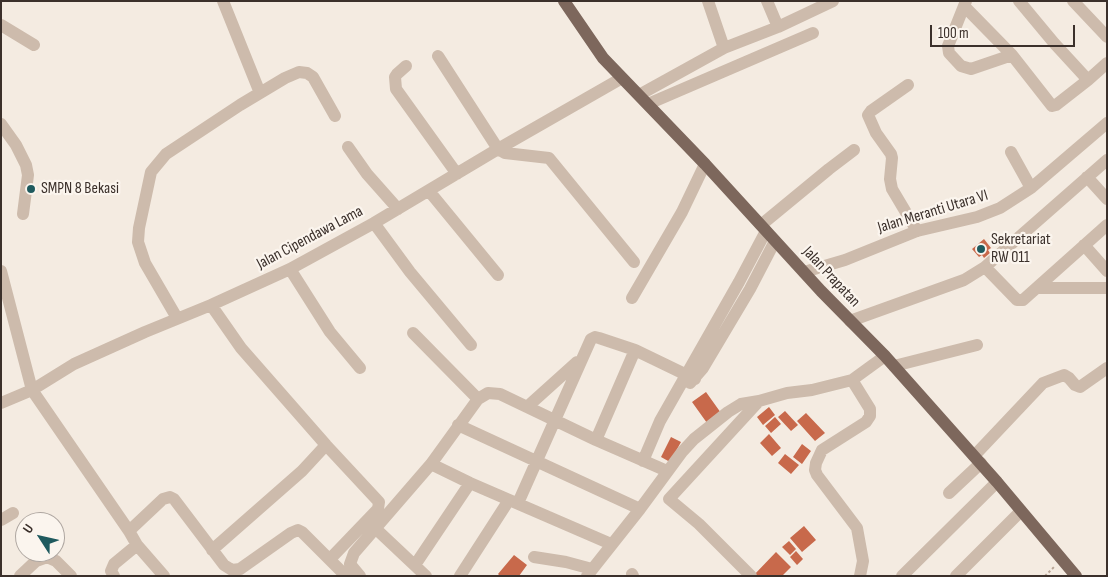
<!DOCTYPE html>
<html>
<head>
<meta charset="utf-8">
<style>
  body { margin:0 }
  #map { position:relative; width:1108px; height:577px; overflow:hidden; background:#f4ebe1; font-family:"Sofia Sans Condensed",sans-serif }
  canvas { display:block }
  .frame { position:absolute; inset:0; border:2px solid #3b302b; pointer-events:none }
  .north { position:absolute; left:15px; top:512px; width:50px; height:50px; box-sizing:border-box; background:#fbf5ee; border:1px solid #aea6a0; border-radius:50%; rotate:305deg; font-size:14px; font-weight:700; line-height:20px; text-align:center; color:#3b302b }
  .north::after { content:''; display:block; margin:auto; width:18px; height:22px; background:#1f5a5e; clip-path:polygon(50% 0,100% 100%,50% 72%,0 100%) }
  .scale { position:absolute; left:930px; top:25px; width:145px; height:22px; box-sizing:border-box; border:2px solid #3b302b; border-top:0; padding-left:6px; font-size:15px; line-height:18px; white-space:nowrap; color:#3b302b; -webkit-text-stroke:4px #fbf5ee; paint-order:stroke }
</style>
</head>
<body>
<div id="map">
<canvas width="1108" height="577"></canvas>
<div class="frame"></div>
<div class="north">U</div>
<div class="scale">100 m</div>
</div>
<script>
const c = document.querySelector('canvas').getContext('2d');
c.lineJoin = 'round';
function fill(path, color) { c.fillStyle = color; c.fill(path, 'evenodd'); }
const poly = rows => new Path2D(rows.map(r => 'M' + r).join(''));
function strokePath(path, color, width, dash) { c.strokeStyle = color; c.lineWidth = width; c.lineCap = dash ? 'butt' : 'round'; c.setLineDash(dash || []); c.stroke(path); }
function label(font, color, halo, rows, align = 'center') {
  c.font = font + ' "Sofia Sans Condensed",sans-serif'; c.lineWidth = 4.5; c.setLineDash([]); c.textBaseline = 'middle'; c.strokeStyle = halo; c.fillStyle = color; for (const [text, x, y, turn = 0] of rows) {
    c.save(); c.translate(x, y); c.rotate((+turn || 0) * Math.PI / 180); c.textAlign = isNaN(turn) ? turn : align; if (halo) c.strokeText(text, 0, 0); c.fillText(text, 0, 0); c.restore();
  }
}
fill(poly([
  [984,239,991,248,988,250,990,253,984,258,982,255,979,257,972,249],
  [706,392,721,413,707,423,692,402],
  [769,407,775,415,763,425,757,417],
  [785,411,798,425,791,431,778,417],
  [806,413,825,433,815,441,797,421],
  [775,417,781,424,771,433,765,426],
  [769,434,781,448,772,456,760,443],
  [671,437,681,442,670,462,661,457],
  [802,444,811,451,802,464,793,457],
  [785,454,799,465,791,474,778,463],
  [804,526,816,540,802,552,790,538],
  [789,541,796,549,790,555,782,547],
  [796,551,803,559,797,565,790,557],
  [776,552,791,567,782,576,753,576],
  [514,555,527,565,519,576,500,576,498,574]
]), '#c8694b');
strokePath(poly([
  [1045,576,1055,566]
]), '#b9a596', 2, [2.5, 2.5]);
strokePath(poly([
  [223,1,260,93],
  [708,1,724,48],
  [767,1,778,27],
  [966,1,948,46,949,53,961,66,971,69,1012,55],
  [1019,1,1054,43,1088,80],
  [1073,1,1107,37],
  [964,6,1012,55,1052,106,1056,105,1088,80,1107,63],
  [1,25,34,45],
  [438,56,498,149,505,153,549,158,634,262],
  [406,66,397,74,395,77,396,89,457,174],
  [908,85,871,111,868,115,876,133,891,154,892,158,890,179,892,189,917,231],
  [639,95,724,48,778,27,833,1],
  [648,104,813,33],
  [1,124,16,145,26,165,28,175,23,214],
  [348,147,367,174,398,209],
  [1011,152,1031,188],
  [1087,177,1107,199],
  [429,191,498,275],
  [374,223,410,272,471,345],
  [761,225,829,169,854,150],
  [1084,245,1107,271],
  [985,267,1017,300,1023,300,1107,225],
  [290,269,330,332,360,368],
  [1,271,32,390,129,531,137,545,164,576],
  [804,272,845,260,917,231,977,217,1000,208,1031,188,1107,123],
  [1037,288,1107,288],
  [632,298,682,212,705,164],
  [211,305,241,348,326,445,379,502,378,509,330,559],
  [177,318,145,263,138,242,139,228,151,172,166,154,240,105,285,78,299,72,307,73,313,77,335,116],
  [850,321,964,280,985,267,1107,160],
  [413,333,478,399],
  [894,366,977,345],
  [852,380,870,409,870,416,866,422,822,450,816,463,815,470,817,475,857,528,863,561,860,576],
  [690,383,703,368,750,289,775,241],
  [1,403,32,390,74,364,145,332,211,305,290,269,374,223,498,149,622,78],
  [527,407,577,362],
  [458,425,640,509],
  [596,440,635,350],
  [974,456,1043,383,1064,375,1069,378,1075,385,1080,387,1107,368],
  [643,461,660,421,739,282,766,231],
  [431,464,470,483,611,544],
  [949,493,981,463],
  [518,503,591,339,595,337,599,338,635,350,695,379],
  [1,520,13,513],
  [375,528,426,576],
  [129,531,163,499,170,497,174,499,224,565,232,570,240,569,291,533,298,530,302,532,346,576],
  [212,550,302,471,326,445],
  [534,557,566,562,592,569],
  [415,565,470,483],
  [632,574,633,576],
  [20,576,36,561,47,557,56,561,71,576],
  [114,576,111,571,114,564,137,545],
  [360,576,350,564,354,553,431,464,478,399,488,393,500,394,596,440,667,471],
  [460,576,509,500],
  [587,576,640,509,682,452,694,439,728,412,741,404,759,401],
  [751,576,699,524,669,499,759,401,787,393,812,390,852,380,885,356],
  [902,576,997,482],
  [956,576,1021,511]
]), '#cdbbac', 12);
strokePath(poly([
  [564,1,603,58,705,164,821,291,885,356,997,482,1076,576]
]), '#7d675c', 12);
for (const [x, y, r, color] of [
  [31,189,5,"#1f5a5e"],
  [981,249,5,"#1f5a5e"]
]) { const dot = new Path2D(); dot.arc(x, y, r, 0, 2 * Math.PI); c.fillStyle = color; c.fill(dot); strokePath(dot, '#fbf5ee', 2); }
label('16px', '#3b302b', '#fbf5ee', [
  ["SMPN 8 Bekasi",41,189],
  ["Sekretariat",991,240],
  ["RW 011",991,258]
], 'left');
label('16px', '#3b302b', '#fbf5ee', [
  ["Jalan Meranti Utara VI",933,212,-17],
  ["Jalan Cipendawa Lama",310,238,-28],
  ["Jalan Prapatan",831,277,47]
]);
</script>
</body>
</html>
